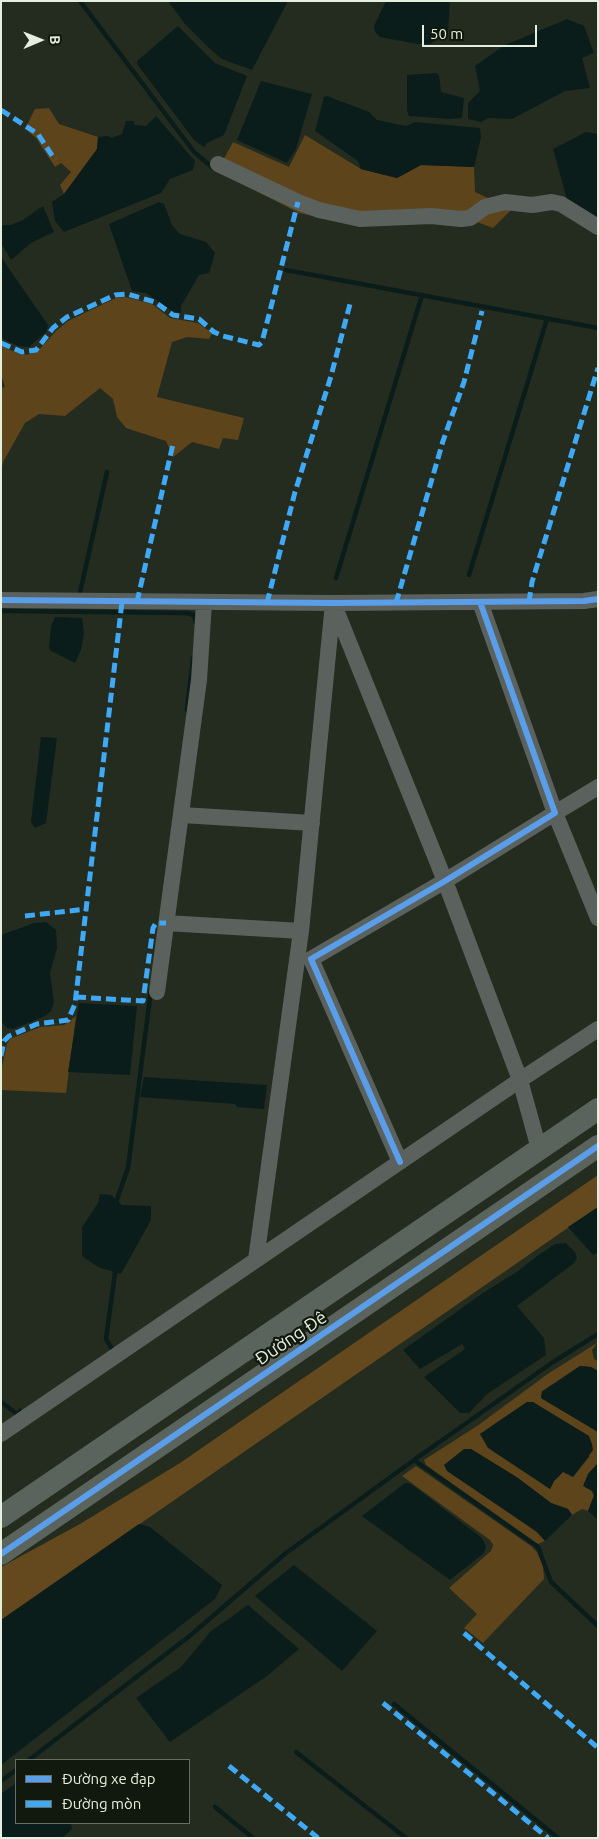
<!DOCTYPE html>
<html>
<head>
<meta charset="utf-8">
<style>
  body { margin:0 }
  #map { position:relative; width:599px; height:1839px; overflow:hidden; background:#242c20; font-family:Ubuntu,sans-serif }
  canvas { display:block }
  .frame { position:absolute; inset:0; border:2px solid #e5efe0; pointer-events:none }
  .legend { position:absolute; left:15px; top:1759px; width:175px; height:65px; box-sizing:border-box; background:#11180d; border:1px solid #666e61; margin:0; padding:6px 9px; list-style:none; font-size:15px; color:#e5efe0 }
  .legend li { display:flex; align-items:center; gap:10px; height:25px }
  .legend b { width:25px; border:1px solid #666e61 }
  .north { position:absolute; left:15px; top:15px; width:50px; height:50px; -webkit-text-stroke:4px #11180d; paint-order:stroke; rotate:89deg; font-size:14px; font-weight:700; line-height:20px; text-align:center; color:#e5efe0 }
  .north::after { content:''; display:block; margin:auto; width:18px; height:22px; background:#e5efe0; clip-path:polygon(50% 0,100% 100%,50% 72%,0 100%) }
  .scale { position:absolute; left:422px; top:25px; width:115px; height:22px; box-sizing:border-box; border:2px solid #e5efe0; border-top:0; padding-left:6px; font-size:15px; line-height:18px; white-space:nowrap; color:#e5efe0; -webkit-text-stroke:4px #11180d; paint-order:stroke }
</style>
</head>
<body>
<div id="map">
<canvas width="599" height="1839"></canvas>
<div class="frame"></div>
<ul class="legend">
<li><b style="height:6px;background:#5a9eea"></b>Đường xe đạp</li>
<li><b style="height:6px;background:#3fa9f5"></b>Đường mòn</li>
</ul>
<div class="north">B</div>
<div class="scale">50 m</div>
</div>
<script>
const c = document.querySelector('canvas').getContext('2d');
c.lineJoin = 'round';
function fill(path, color) { c.fillStyle = color; c.fill(path, 'evenodd'); }
const poly = rows => new Path2D(rows.map(r => 'M' + r).join(''));
function strokePath(path, color, width, dash) { c.strokeStyle = color; c.lineWidth = width; c.lineCap = dash ? 'butt' : 'round'; c.setLineDash(dash || []); c.stroke(path); }
function label(font, color, halo, rows, align = 'center') {
  c.font = font + ' Ubuntu,sans-serif'; c.lineWidth = 4.5; c.setLineDash([]); c.textBaseline = 'middle'; c.strokeStyle = halo; c.fillStyle = color; for (const [text, x, y, turn = 0] of rows) {
    c.save(); c.translate(x, y); c.rotate((+turn || 0) * Math.PI / 180); c.textAlign = isNaN(turn) ? turn : align; if (halo) c.strokeText(text, 0, 0); c.fillText(text, 0, 0); c.restore();
  }
}
fill(poly([
  [49,108,59,124,98,137,97,149,64,194,60,185,71,172,61,163,55,167,36,138,25,129,35,109],
  [305,135,361,169,397,178,421,165,474,167,475,192,512,209,493,228,474,221,328,219,299,213,217,171,233,142,289,167],
  [126,297,152,304,170,318,198,323,212,333,209,339,187,337,172,342,157,397,244,418,238,440,223,438,219,449,192,442,173,457,166,441,126,428,117,417,113,399,100,388,65,416,39,414,25,423,3,462,1,473,1,388,5,387,1,375,1,346,22,355,30,354,38,351,56,331,68,321,116,298],
  [76,1016,66,1093,1,1090,1,1071,7,1044,10,1039,40,1027,64,1025],
  [597,1343,592,1350,594,1359,598,1361,598,1371,591,1367,580,1366,542,1391,541,1398,598,1432,598,1463,588,1474,594,1495,588,1511,582,1509,572,1515,568,1509,551,1503,518,1478,471,1449,444,1465,537,1532,545,1541,538,1544,426,1465,424,1460,477,1426,549,1373],
  [527,1402,590,1456,573,1477,563,1471,554,1481,550,1489,480,1434],
  [416,1466,531,1546,537,1552,543,1565,544,1579,483,1643,464,1628,477,1614,449,1588,491,1551,493,1545,490,1540,402,1476]
]), '#5d441b');
fill(poly([
  [598,1175,598,1207,1,1620,1,1567,80,1524,180,1463]
]), '#63491d');
fill(poly([
  [168,1,288,1,252,70,222,59,208,47,185,24],
  [386,1,450,1,448,32,430,44,417,44,380,37,375,32,374,26],
  [567,19,584,26,594,53,582,58,590,88,565,91,512,119,488,118,481,122,468,119,468,103,480,91,475,66,503,46],
  [178,26,215,63,247,76,224,135,207,143,204,147,194,140,137,64,137,61],
  [436,73,439,75,441,92,464,98,462,118,450,119,409,116,407,110,407,75],
  [261,81,312,94,296,149,287,163,237,140],
  [327,96,369,112,377,120,406,126,415,122,480,128,481,137,474,167,421,165,397,178,361,169,358,161,315,131,324,97],
  [156,116,195,161,193,170,170,179,161,193,64,232,55,221,52,202,64,194,97,149,98,137,107,136,112,138,122,134,126,121,134,121,134,125,146,126],
  [586,132,598,134,598,218,567,199,553,149],
  [159,202,164,204,172,225,180,234,206,242,215,253,209,273,199,275,181,306,181,313,172,311,146,293,132,291,109,224],
  [43,206,54,232,31,243,11,260,1,243,1,225,11,225,23,220],
  [1,257,48,325,46,332,29,347,18,346,1,338],
  [55,617,82,618,84,633,81,650,75,663,51,651,49,648,51,626],
  [41,737,57,738,46,823,35,828,31,822],
  [46,922,56,930,57,948,50,973,54,1002,51,1011,45,1016,13,1029,7,1028,1,1021,1,935,34,923],
  [79,1003,137,1006,130,1075,68,1072],
  [144,1077,267,1085,264,1109,237,1107,235,1104,140,1097],
  [100,1194,111,1195,122,1205,151,1206,151,1220,121,1274,98,1267,82,1256,82,1227,98,1203],
  [598,1207,598,1252,593,1255,568,1227],
  [566,1243,575,1252,577,1258,573,1264,517,1306,544,1338,546,1355,487,1394,469,1413,460,1413,424,1377,465,1349,462,1344,420,1369,403,1350,483,1293,518,1271,540,1254,555,1244],
  [580,1366,591,1367,598,1371,598,1432,541,1398,542,1392],
  [527,1402,533,1402,589,1436,592,1444,593,1450,573,1477,563,1472,554,1481,550,1489,488,1448,480,1434],
  [464,1449,471,1449,518,1478,551,1503,568,1509,572,1515,545,1541,537,1532,447,1471,444,1465],
  [598,1463,598,1520,588,1511,594,1496,592,1491,583,1486,588,1474],
  [405,1483,411,1484,482,1538,486,1546,484,1553,450,1580,362,1516],
  [139,1524,150,1527,222,1585,215,1599,1,1765,1,1620],
  [294,1565,377,1631,342,1671,255,1596],
  [248,1605,299,1649,267,1676,170,1742,136,1698,181,1667,211,1631],
  [16,1783,16,1823,71,1823,72,1829,62,1838,1,1838,1,1794]
]), '#0a1d1b');
strokePath(poly([
  [80,1,194,152,213,168],
  [286,270,598,328],
  [469,575,547,319],
  [336,578,422,295],
  [79,597,107,472],
  [1,611,187,613,194,615,196,623],
  [187,710,193,658],
  [116,1202,128,1168,151,990],
  [112,1349,106,1339,115,1273],
  [1,1402,17,1414,20,1411],
  [414,1460,538,1547,551,1582,598,1626],
  [394,1704,558,1838],
  [296,1752,406,1838],
  [29,1760,192,1634,286,1553,414,1460,553,1362,598,1334],
  [1,1781,16,1770],
  [215,1807,253,1838]
]), '#0a1d1b', 4.5);
strokePath(poly([
  [218,164,298,202,319,210,360,219,431,216,461,219,470,218,485,207,505,202,532,205,552,202,561,204,598,227],
  [1,600,333,603,584,601,598,599],
  [334,605,445,881,520,1080,539,1149],
  [598,787,555,813,598,918],
  [182,815,312,823],
  [166,923,301,931],
  [157,992,199,680,204,603],
  [400,1162,311,959,445,881,555,813,480,602],
  [256,1260,301,931,333,603],
  [1,1434,520,1080,598,1029]
]), '#5b615d', 16);
strokePath(poly([
  [1,1517,598,1109],
  [1,1554,598,1146]
]), '#5b635d', 22);
strokePath(poly([
  [1,110,38,134,55,160],
  [1,343,22,352,36,350,53,328,67,317,115,295,127,294,155,302,173,315,199,319,214,332,223,336,259,345,262,342,298,202],
  [137,602,173,444],
  [529,602,532,582,598,368],
  [267,603,295,492,331,376,350,304],
  [396,603,443,441,464,382,482,311],
  [25,916,87,909],
  [76,997,143,1001,153,928,156,923,166,923],
  [1,1056,4,1041,9,1036,37,1024,68,1020,75,1004,122,602],
  [464,1633,598,1748],
  [383,1703,548,1838],
  [229,1766,318,1838]
]), '#3fa9f5', 5, [10, 5]);
strokePath(poly([
  [1,600,333,603,584,601,598,599],
  [400,1162,311,959,445,881,555,813,480,602],
  [1,1554,598,1146]
]), '#5a9eea', 6);
label('18px', '#e5efe0', '#11180d', [
  ["Đường Đê",291,1338,-34]
]);
</script>
</body>
</html>
